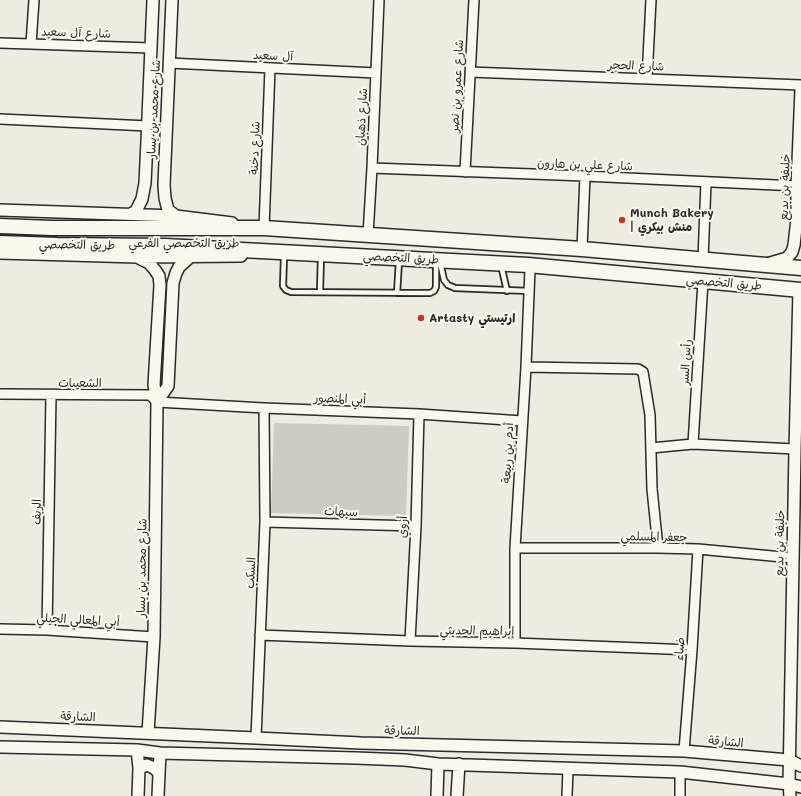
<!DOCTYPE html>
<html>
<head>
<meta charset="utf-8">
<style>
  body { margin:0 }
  canvas { display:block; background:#eeebe0 }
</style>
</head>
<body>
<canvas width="801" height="796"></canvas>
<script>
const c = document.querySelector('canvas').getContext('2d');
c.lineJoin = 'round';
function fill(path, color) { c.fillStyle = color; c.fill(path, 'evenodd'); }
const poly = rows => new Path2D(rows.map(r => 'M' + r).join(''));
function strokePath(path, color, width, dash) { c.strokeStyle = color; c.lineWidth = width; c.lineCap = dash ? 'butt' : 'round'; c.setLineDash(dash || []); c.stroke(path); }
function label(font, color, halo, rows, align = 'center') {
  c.font = font + ' Mali,"Playpen Sans Arabic",sans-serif'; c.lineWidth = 4; c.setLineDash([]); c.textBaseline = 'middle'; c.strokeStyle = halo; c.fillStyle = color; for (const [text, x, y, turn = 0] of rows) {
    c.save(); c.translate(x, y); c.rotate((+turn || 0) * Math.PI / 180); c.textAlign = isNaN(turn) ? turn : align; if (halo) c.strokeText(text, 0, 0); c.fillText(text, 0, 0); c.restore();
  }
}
fill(poly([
  [274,423,409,426,406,516,271,513]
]), '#cecbc2');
const service = poly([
  [284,256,283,286,286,290,291,292,430,293,434,291,436,287,436,261],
  [440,262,444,280,448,285,455,288,529,291],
  [501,265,507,291],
  [320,292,321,256],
  [397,293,399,261]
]);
const minor = poly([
  [0,43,151,48],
  [31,44,34,0],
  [169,63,376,73],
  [470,72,801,85],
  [647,78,651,0],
  [0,119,148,126],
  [372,168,585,176,797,186],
  [465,172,474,0],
  [264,228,270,68],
  [368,235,372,168,379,0],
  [582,249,585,176],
  [703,260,706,182],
  [526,367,638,369,643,372,650,415,652,489,658,548],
  [0,394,150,395,157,402,264,408,419,414,522,421],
  [693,444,703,281],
  [651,448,693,444,795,449],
  [265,522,416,526],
  [515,548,658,548,698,549,793,558],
  [0,629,47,630,154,637],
  [47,630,51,395],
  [260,635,410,641,515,643,692,650],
  [410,641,416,526,419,414],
  [515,643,515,548,526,367,530,269,528,265],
  [256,738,265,522,264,408],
  [684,751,692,650,698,549],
  [567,796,568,769],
  [680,796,680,772]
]);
const tertiary = poly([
  [172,0,164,185,165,198,168,210,176,216],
  [0,210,176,216,232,223],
  [131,214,136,211,142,199,145,183,147,141,153,0],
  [0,253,138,257,241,256],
  [139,258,149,263,155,270,159,276,160,285,154,385,157,402],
  [767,264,787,258,792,252,794,245,797,219,797,186,801,89],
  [0,727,256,738,361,743,684,751,789,760,801,766],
  [148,733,154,637,157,402,168,386,173,283,176,273,179,267,190,257],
  [0,747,137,750,160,753,356,758,405,760,438,764,680,772,789,784,801,787],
  [137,750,139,768,138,796],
  [139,768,147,765,154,768,159,773],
  [158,796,160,753],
  [437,796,438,764],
  [457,796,459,764],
  [790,796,789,784,795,449,799,290]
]);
const primary = poly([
  [0,226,52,228,264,228,582,249,801,268],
  [0,243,57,245,165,246,528,265,801,290]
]);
strokePath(service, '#2b2b2b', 8);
strokePath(minor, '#2b2b2b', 12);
strokePath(tertiary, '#2b2b2b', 14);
strokePath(primary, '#2b2b2b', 17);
strokePath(service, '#fbf7ec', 4.5);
strokePath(minor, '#fbf7ec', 9);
strokePath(tertiary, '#fbf7ec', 11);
strokePath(primary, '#fbf7ec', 14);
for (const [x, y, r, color] of [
  [622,220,4,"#c8321e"],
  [421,318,4,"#c8321e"]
]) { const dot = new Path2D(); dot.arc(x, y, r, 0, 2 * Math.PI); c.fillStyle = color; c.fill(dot); strokePath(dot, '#fbf7ec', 1.5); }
label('12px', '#2b2b2b', '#fbf7ec', [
  ["شارع آل سعيد",76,33,2],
  ["آل سعيد",273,56,3],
  ["شارع الحجر",636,66,2],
  ["شارع عمرو بن نصر",457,86,-87],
  ["شارع محمد بن يسار",154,109,-87],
  ["شارع ذهبان",362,117,-87],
  ["شارع دخنة",255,148,-88],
  ["شارع علي بن هارون",585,165,2],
  ["خليفة بن بديع",785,187,-88],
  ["طريق التخصصي الفرعي",184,243],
  ["طريق التخصصي",77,245,1],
  ["طريق التخصصي",401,258,3],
  ["طريق التخصصي",724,283,5],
  ["رأس السر",686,362,-87],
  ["الشعيبات",80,383],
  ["أبي المنصور",340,399,2],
  ["أدم بن ربيعة",508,453,-87],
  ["الريف",37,512,-89],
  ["سيهات",341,512,2],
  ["أروي",403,527,-88],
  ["جعفر المسلمي",654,537,1],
  ["خليفة بن بديع",780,543,-89],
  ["شارع محمد بن يسار",142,568,-89],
  ["السكب",251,573,-87],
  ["أبي المعالي الجيلي",78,620,3],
  ["إبراهيم الحديثي",477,631,1],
  ["ضباء",680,649,-86],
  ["الشارقة",78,717,2],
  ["الشارقة",402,731,1],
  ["الشارقة",726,742,5]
]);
label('bold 12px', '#2b2b2b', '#fbf7ec', [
  ["Munch Bakery",630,213],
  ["| منش بيكري",630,227],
  ["Artasty ارتيستي",429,318]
], 'left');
</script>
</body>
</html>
